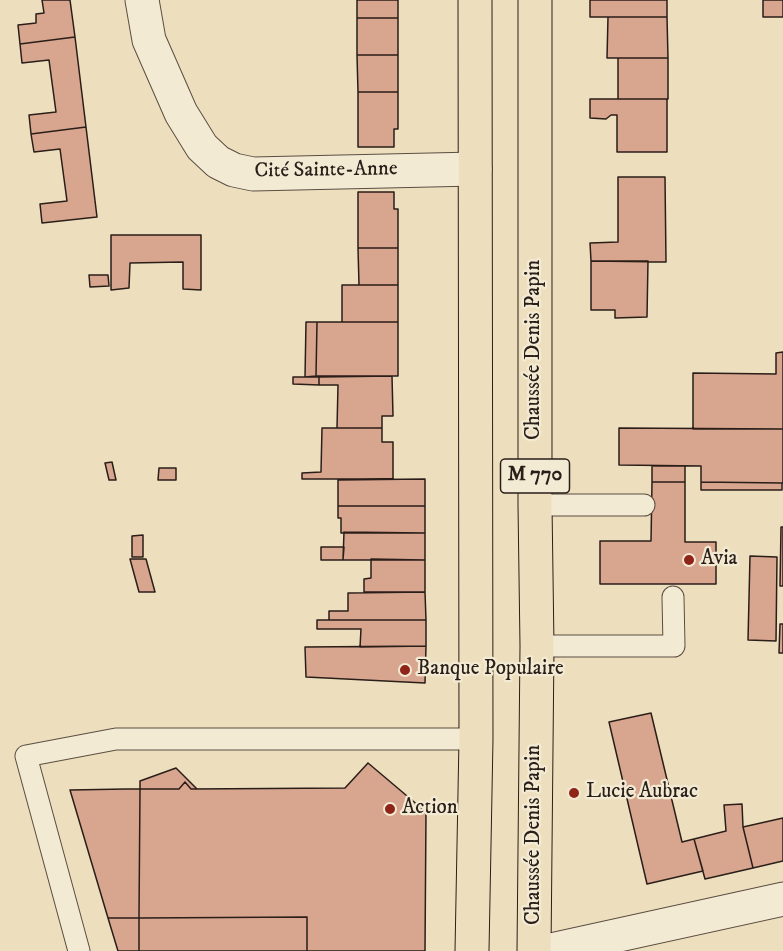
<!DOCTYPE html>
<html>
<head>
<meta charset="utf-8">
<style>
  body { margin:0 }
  canvas { display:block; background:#eddfbd }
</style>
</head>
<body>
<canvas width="783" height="951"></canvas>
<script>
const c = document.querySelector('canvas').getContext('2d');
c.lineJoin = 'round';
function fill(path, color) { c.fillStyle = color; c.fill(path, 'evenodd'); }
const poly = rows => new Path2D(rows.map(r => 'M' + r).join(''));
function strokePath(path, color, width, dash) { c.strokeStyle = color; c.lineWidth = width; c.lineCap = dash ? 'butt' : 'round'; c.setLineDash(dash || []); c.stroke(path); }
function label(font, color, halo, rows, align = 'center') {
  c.font = font + ' "IM FELL DW Pica",serif'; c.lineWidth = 4.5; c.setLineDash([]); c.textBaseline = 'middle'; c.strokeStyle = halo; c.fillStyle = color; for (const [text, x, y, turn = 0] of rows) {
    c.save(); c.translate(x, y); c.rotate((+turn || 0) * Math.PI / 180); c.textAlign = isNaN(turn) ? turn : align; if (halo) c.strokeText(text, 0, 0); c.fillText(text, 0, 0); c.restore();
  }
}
const building = poly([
  [42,0,70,0,75,37,20,44,18,25,36,23,36,14,44,13,42,0],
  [357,0,398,0,398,18,357,18,357,0],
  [590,0,667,0,667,17,590,17,590,0],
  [763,0,783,0,783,17,763,17,763,0],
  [608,17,667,17,668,58,607,58,608,17],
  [357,18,398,18,398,55,357,55,357,18],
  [75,37,86,127,31,134,29,115,56,112,49,60,22,63,20,44,75,37],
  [357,55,398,55,398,92,358,92,357,55],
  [618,58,668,58,668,99,618,99,618,58],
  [358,92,398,92,398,129,394,129,394,147,358,147,358,92],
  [590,99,667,99,667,152,617,152,617,115,611,115,606,119,590,118,590,99],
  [86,127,97,217,42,223,40,204,67,201,60,149,34,152,31,134,86,127],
  [618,177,665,177,666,262,591,261,590,243,618,242,618,177],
  [358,192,394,192,394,209,398,209,398,248,358,248,358,192],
  [111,235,201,235,201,290,183,289,183,262,130,263,129,288,111,290,111,235],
  [358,248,398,248,398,285,359,285,358,248],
  [591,261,648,261,647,317,615,318,615,310,591,310,591,261],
  [89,275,108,275,109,286,90,287,89,275],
  [342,285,398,285,398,322,342,322,342,285],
  [306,322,317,322,316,376,305,377,306,322],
  [317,322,398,322,398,376,316,376,317,322],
  [783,352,783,429,693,429,693,373,776,374,776,353,783,352],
  [392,376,393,416,382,416,382,428,337,428,338,385,319,385,319,377,392,376],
  [293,377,319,377,319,385,293,384,293,377],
  [322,428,382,428,382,442,393,442,393,479,302,479,302,473,321,472,322,428],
  [619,428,783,429,783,483,701,482,701,466,619,465,619,428],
  [112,462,116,480,109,480,105,463,112,462],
  [652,466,685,466,685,482,652,482,652,466],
  [159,468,176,468,176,480,158,480,159,468],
  [425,479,425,506,338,506,338,480,425,479],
  [652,482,685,482,685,542,716,542,716,584,600,584,600,541,651,541,652,482],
  [701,482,782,483,782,490,701,490,701,482],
  [338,506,425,506,425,533,341,533,341,518,338,518,338,506],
  [781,527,783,527,783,586,780,586,781,527],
  [344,532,425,533,425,560,343,560,344,532],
  [143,535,143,557,132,557,132,536,143,535],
  [321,547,344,547,343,560,321,560,321,547],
  [750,556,777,557,776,641,748,640,750,556],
  [130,559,146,559,155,592,139,592,130,559],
  [371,559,425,560,425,592,364,592,364,579,371,578,371,559],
  [425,592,426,620,329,620,329,611,348,611,348,593,425,592],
  [317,620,426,620,426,646,360,647,361,629,317,629,317,620],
  [780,624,783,624,783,653,779,653,780,624],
  [426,646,425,683,306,677,305,647,426,646],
  [651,713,682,842,694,839,703,871,647,884,609,722,651,713],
  [368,763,426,812,425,951,307,951,307,917,139,918,140,789,179,789,185,782,191,789,345,788,368,763],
  [176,768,197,789,191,789,185,782,179,789,140,789,140,781,176,768],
  [126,789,140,789,139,918,108,918,70,790,126,789],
  [742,804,743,827,753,868,705,879,694,839,726,831,724,805,742,804],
  [783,818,783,861,753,868,743,827,783,818],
  [307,917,307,951,139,951,139,918,307,917],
  [108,918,139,918,139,951,118,951,108,918]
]);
fill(building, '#d8a58f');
strokePath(building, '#2a1e19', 1.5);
const service = poly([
  [535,505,644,505],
  [537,646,674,646,673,597],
  [79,951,26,756,116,739,476,739]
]);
const minor = poly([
  [142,0,149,40,181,113,202,147,218,162,234,170,253,174,475,169],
  [546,951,783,899]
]);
const primary = poly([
  [472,951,476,739,475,0],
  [534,951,537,646,535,505,535,0]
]);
strokePath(service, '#5b4e42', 23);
strokePath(minor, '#5b4e42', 35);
strokePath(primary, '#2a1e19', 35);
strokePath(service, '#f3ead4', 21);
strokePath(minor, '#f3ead4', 33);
strokePath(primary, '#eddfbd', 33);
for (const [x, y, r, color] of [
  [689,560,6,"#8f2418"],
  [405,670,6,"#8f2418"],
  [574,793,6,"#8f2418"],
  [390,809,6,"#8f2418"]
]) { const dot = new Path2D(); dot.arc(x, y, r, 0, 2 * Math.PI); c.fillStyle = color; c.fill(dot); strokePath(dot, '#f3ead4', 2); }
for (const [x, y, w] of [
  [535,476,69]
]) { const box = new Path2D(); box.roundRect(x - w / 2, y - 17, w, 34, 4.5); c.fillStyle = '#f3ead4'; c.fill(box); strokePath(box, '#2a1e19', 1.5); }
label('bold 20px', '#2a1e19', null, [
  ["M 770",535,476]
]);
label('21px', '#2a1e19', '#f3ead4', [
  ["Cité Sainte-Anne",326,171,-1],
  ["Chaussée Denis Papin",535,350,-90],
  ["Chaussée Denis Papin",535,835,-90]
]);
label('21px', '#2a1e19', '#f3ead4', [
  ["Avia",701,560],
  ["Banque Populaire",417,670],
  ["Lucie Aubrac",586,793],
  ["Action",402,809]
], 'left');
</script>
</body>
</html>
